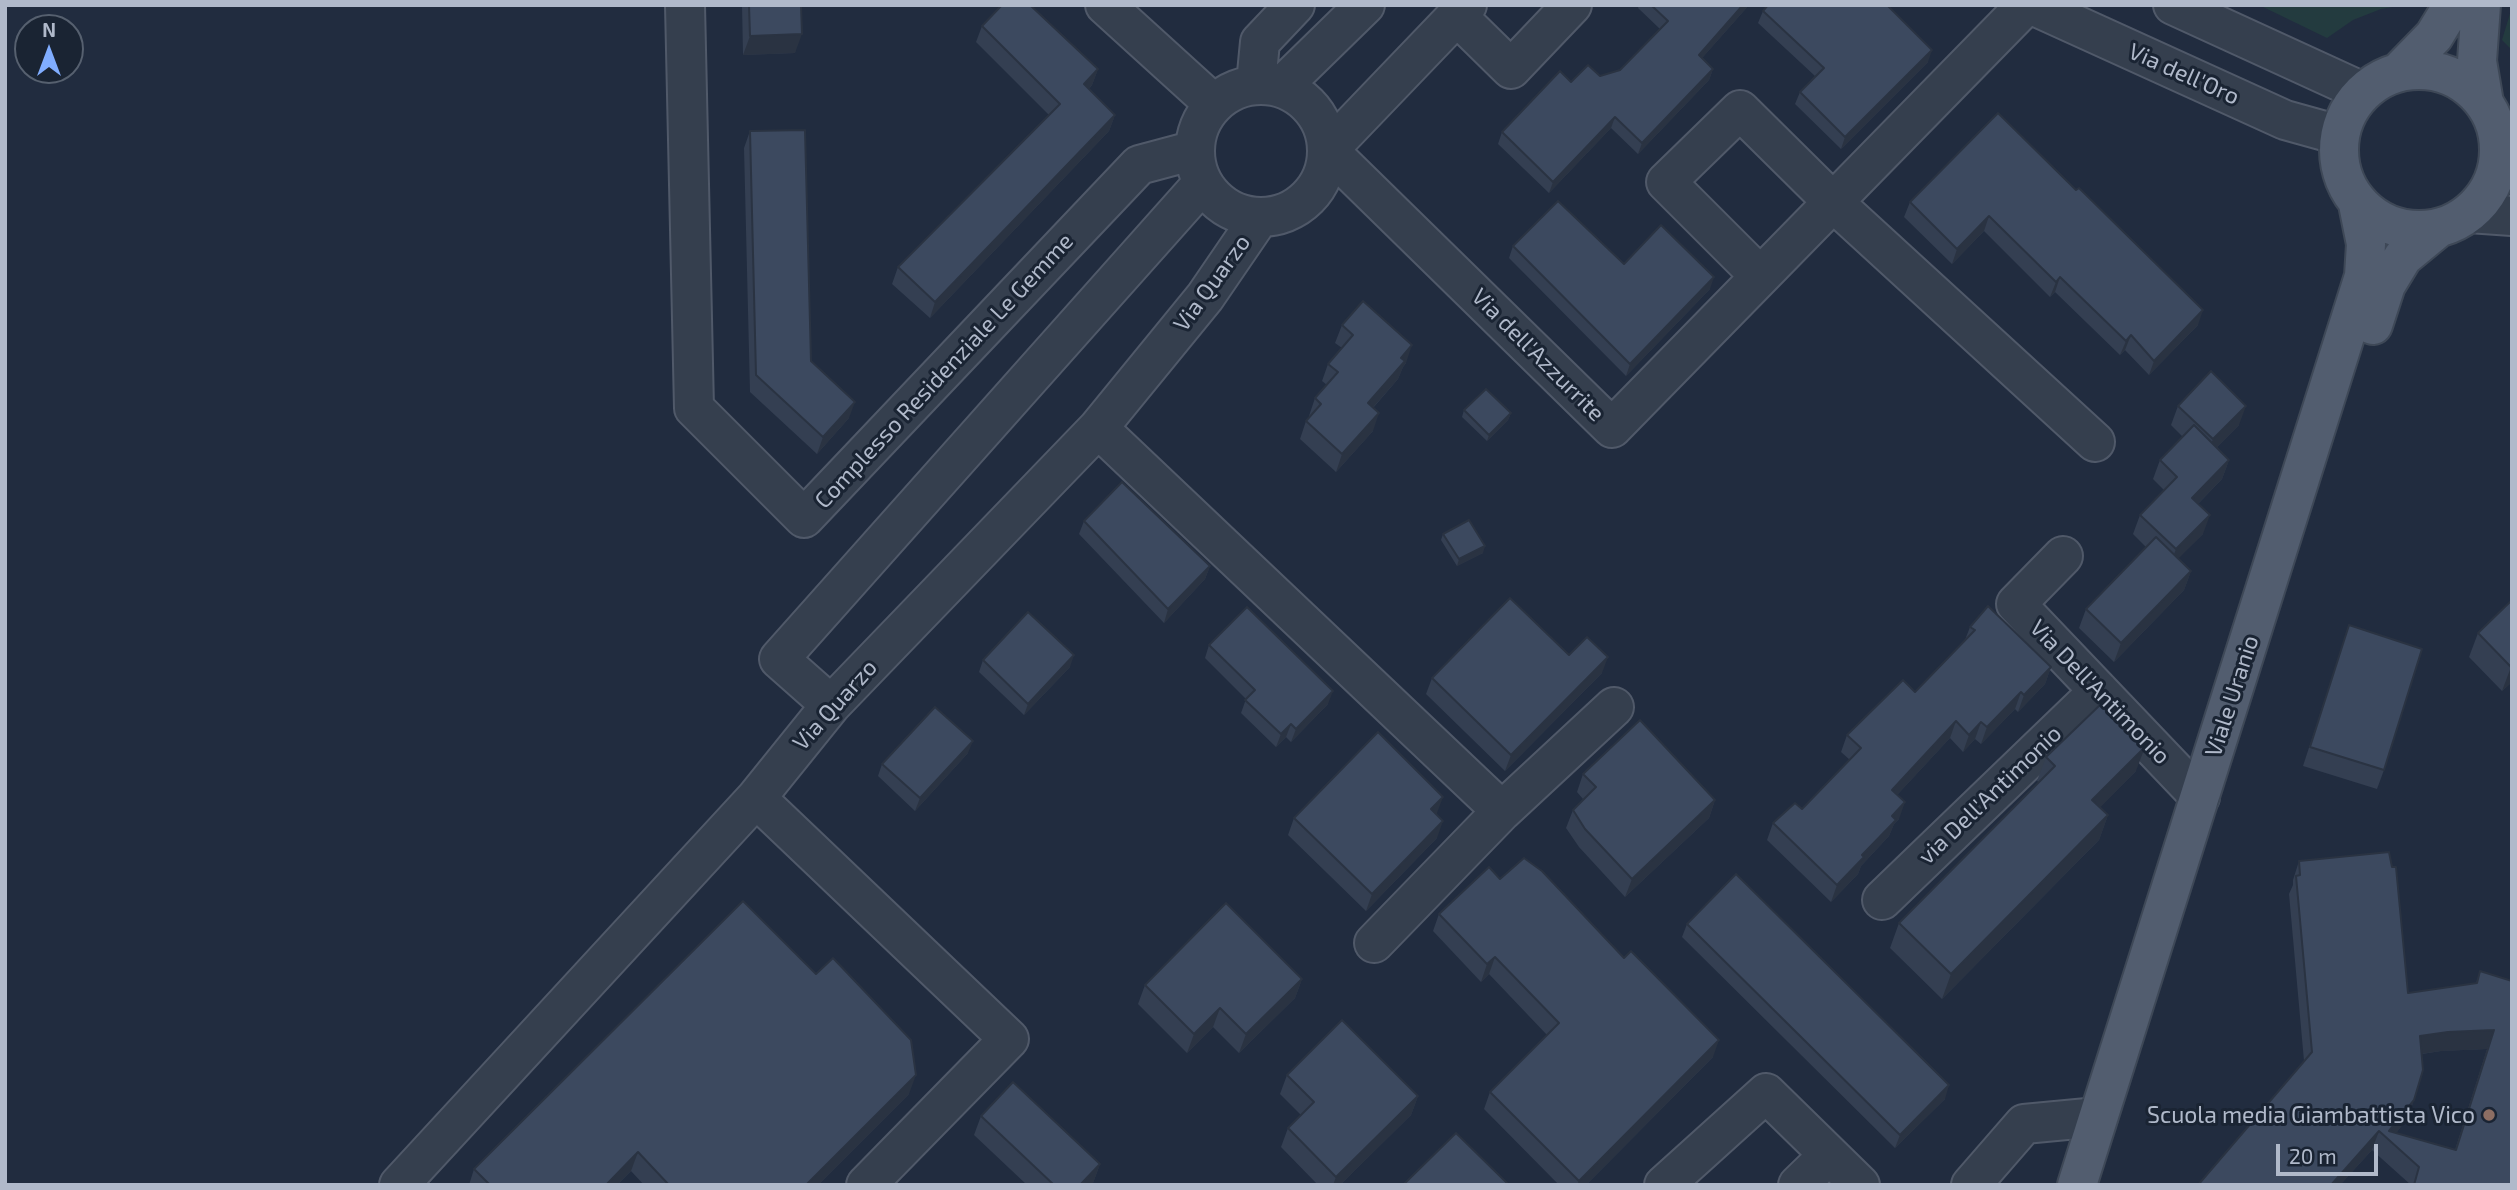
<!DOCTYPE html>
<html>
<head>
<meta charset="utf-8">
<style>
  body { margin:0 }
  #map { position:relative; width:2517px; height:1190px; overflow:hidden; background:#212c3f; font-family:"Exo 2",sans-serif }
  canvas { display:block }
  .frame { position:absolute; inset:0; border:7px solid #b0b9ca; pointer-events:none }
  .north { position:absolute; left:14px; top:14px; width:70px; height:70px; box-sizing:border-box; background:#1a2433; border:2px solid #56606f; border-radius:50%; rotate:0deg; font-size:19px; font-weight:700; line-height:28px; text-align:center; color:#b0b9ca }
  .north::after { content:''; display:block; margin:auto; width:24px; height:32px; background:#80adff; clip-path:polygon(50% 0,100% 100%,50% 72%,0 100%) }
  .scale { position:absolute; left:2276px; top:1144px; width:102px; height:32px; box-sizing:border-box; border:4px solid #b0b9ca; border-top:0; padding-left:9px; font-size:21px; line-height:24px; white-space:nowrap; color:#b0b9ca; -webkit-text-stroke:5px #1a2433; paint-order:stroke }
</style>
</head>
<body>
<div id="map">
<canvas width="2517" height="1190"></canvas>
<div class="frame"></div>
<div class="north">N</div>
<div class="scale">20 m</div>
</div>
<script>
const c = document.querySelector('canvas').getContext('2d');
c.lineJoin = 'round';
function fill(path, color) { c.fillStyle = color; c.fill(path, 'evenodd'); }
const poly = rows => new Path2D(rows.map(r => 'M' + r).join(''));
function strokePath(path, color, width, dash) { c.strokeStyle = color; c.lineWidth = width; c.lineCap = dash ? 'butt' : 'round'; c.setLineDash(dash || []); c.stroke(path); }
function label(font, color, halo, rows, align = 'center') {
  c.font = font + ' "Exo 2",sans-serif'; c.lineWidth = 6; c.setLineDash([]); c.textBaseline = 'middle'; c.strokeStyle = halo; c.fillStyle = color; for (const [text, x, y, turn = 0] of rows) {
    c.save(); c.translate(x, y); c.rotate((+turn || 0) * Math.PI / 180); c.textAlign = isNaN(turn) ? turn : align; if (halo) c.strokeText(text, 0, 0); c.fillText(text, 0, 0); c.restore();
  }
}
fill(poly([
  [2259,5,2404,5,2381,9,2353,20,2327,38],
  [2512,7,2512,50,2502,40]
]), '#233b3f');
const minor = poly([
  [685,5,694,408,804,518,1139,165,1195,150],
  [1105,5,1214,104],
  [1467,5,1328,150,1612,428,2026,5],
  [2032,5,2285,120,2339,135],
  [2173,5,2363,92],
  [1457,16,1511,69,1572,5],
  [1256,84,1260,42,1295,5],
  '1195 151a66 66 0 1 1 132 0a66 66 0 1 1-132 0Z',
  [1281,87,1365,5],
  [2499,158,2512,169],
  [2469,213,2512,216],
  [1760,276,1666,182,1740,110,1833,202,2095,442],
  [1098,428,1502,811],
  [2063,556,2016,604,2200,797],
  [831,705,779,659,1203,183],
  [756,798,1009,1039,866,1185],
  [1882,900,2099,691],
  [1374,943,1502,811,1614,707],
  [399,1185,756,798,831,705,1098,428,1205,297,1259,218],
  [1664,1185,1766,1093,1860,1185],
  [1798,1185,1829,1155],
  [1971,1185,2024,1124,2098,1117]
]);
const major = poly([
  [2481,5,2477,61,2484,103],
  '2339 150a80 80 0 1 1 160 0a80 80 0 1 1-160 0Z',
  [2399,72,2434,36,2453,5],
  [2373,325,2386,285,2403,257,2437,229],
  [2077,1185,2364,276,2366,244,2358,204]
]);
strokePath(minor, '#505969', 42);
strokePath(major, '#3e4857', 42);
strokePath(minor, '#353f4e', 38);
strokePath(major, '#525d6f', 38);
fill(poly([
  [742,5,801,5,795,53,743,55],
  [1639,5,1749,5,1702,58,1713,69,1709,80,1638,154,1611,128,1549,193,1498,144,1502,132,1571,82,1600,76,1620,70,1660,29,1638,8],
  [1763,11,1928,62,1841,149,1795,104,1800,92,1815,76,1758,23],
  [982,26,1098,69,1092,85,1089,89,1115,115,1109,131,930,318,892,284,898,267,1049,115,976,42],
  [1998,113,2198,325,2149,375,2125,350,2120,355,2055,292,2050,297,1984,231,1952,264,1904,217,1910,202],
  [750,131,811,361,849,418,817,454,750,392,744,148],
  [1513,246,1624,264,1710,289,1626,376,1509,258],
  [1342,325,1406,363,1403,367,1398,379,1373,408,1373,431,1336,472,1300,439,1306,421,1310,417,1309,416,1315,398,1327,385,1322,381,1328,364,1342,348,1335,343],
  [2178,406,2239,425,2217,447,2229,460,2222,479,2198,504,2203,534,2178,558,2191,571,2184,590,2114,662,2079,628,2086,609,2146,547,2133,534,2140,515,2164,490,2153,479,2160,460,2183,437,2171,425],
  [1464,410,1511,413,1508,420,1487,441,1462,417],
  [1084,521,1210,566,1205,579,1164,623,1079,534],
  [1443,534,1483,553,1457,566,1441,540],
  [2512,600,2512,682,2502,691,2469,657,2478,633],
  [2349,625,2384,770,2377,789,2303,766],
  [1970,627,2051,667,2045,684,2018,712,2015,709,1981,744,1975,739,1963,752,1950,738,1897,795,1899,819,1894,824,1889,836,1861,866,1858,874,1831,902,1767,840,1773,823,1802,809,1850,760,1841,752,1847,735,1915,692,1965,640],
  [1209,645,1328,704,1291,742,1286,737,1276,747,1241,713,1246,699,1205,658],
  [1569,655,1602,673,1505,771,1426,694,1432,678],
  [983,660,1070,667,1024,715,979,672],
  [968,753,915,811,878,776,882,764],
  [2046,757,2136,771,2100,807,2108,815,2099,840,1942,999,1890,948,1899,923,2039,782,2037,781],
  [1583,774,1715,800,1709,818,1625,897,1579,847,1566,828,1573,810,1583,799,1577,792],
  [1437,813,1437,838,1366,911,1288,835,1294,818],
  [2299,861,2408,993,2476,983,2480,971,2512,1185,2411,1185,2372,1150,2340,1185,2198,1185,2304,1061,2289,894,2293,885,2293,880],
  [2487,1049,2455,1150,2396,1133,2407,1119,2414,1100,2422,1054,2441,1051],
  [1500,879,1713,1057,1586,1185,1559,1185,1484,1109,1490,1092,1547,1035,1489,974,1481,982,1433,931,1439,914],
  [1687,924,1945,1099,1895,1148,1682,937],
  [1302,979,1295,998,1239,1053,1213,1027,1187,1053,1138,1004,1145,985],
  [1287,1075,1418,1096,1411,1115,1340,1185,1318,1185,1281,1147,1288,1128,1301,1115,1280,1094],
  [909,1094,818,1185,644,1185,631,1171,617,1185,469,1185,474,1169],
  [981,1116,1100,1164,1093,1183,1091,1185,1027,1185,974,1135]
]), '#343f52');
fill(poly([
  [1743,5,1749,5,1695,66,1699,55],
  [802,34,795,53,743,55,750,36],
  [1932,50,1928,62,1841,149,1845,137],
  [1098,69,1092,85,1078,101,1084,84],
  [1713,69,1709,80,1638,154,1642,143],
  [1115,115,1109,131,930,318,935,302],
  [1615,117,1611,128,1549,193,1553,182],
  [1989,216,1984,231,1952,264,1957,249],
  [1714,277,1710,289,1626,376,1630,364],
  [2060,277,2055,292,2050,297,2056,282],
  [2203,310,2198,325,2149,375,2154,361],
  [2131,335,2125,350,2120,355,2126,341],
  [1412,345,1406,363,1403,367,1398,379,1361,421,1368,403,1401,358],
  [855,402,849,418,817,454,823,437],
  [2246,406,2239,425,2206,458,2213,439],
  [1379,413,1373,431,1336,472,1342,454],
  [1511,413,1508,420,1487,441,1489,435],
  [2229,460,2222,479,2185,517,2192,498],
  [2210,515,2203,534,2169,568,2176,549],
  [1485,546,1483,553,1457,566,1459,559],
  [1210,566,1205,579,1164,623,1168,609],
  [2191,571,2184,590,2114,662,2121,643],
  [1074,655,1070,667,1024,715,1028,704],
  [1608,657,1602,673,1505,771,1511,755],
  [2512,666,2512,682,2502,691,2511,667],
  [2051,667,2045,684,2018,712,2024,695],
  [1333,691,1328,704,1291,742,1296,729],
  [2021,692,2015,709,1981,744,1987,727],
  [1956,721,1950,738,1886,807,1892,790],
  [1981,722,1975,739,1963,752,1969,735],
  [1291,724,1286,737,1276,747,1281,734],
  [973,741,968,753,915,811,920,798],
  [2145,747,2136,771,2084,824,2092,800],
  [1443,797,1437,813,1425,826,1431,809],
  [1715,800,1709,818,1625,897,1632,879],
  [1905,802,1899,819,1894,824,1889,836,1861,866,1858,874,1831,902,1837,885,1892,816],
  [2108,815,2099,840,1942,999,1951,974],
  [1443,821,1437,838,1366,911,1372,894],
  [1495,957,1489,974,1481,982,1487,964],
  [1302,979,1295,998,1239,1053,1246,1034],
  [1220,1008,1213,1027,1187,1053,1194,1034],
  [2494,1030,2487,1049,2441,1051,2413,1055,2420,1036,2448,1032],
  [1719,1040,1713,1057,1586,1185,1577,1185,1579,1181],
  [916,1075,909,1094,818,1185,806,1185],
  [1949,1085,1945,1099,1895,1148,1900,1135],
  [1418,1096,1411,1115,1340,1185,1333,1185,1336,1177],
  [2414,1100,2407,1119,2390,1141,2389,1131],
  [2379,1131,2372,1150,2340,1185,2331,1185],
  [638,1152,631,1171,617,1185,606,1185],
  [1100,1164,1093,1183,1091,1185,1080,1185]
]), '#2a3342');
const building = poly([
  [749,5,801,5,802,34,750,36,749,5],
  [1002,5,1030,5,1098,69,1084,84,1115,115,935,302,898,267,1060,104,982,26,1002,5],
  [1651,5,1743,5,1699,55,1713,69,1642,143,1615,117,1553,182,1502,132,1560,71,1571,82,1588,65,1600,76,1620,70,1668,21,1651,5],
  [1768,5,1887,5,1932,50,1845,137,1800,92,1824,68,1763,11,1768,5],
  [1998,113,2076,190,2079,188,2203,310,2154,361,2131,335,2126,341,2060,277,2056,282,1989,216,1957,249,1910,202,1998,113],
  [805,130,811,361,855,402,823,437,756,375,750,131,805,130],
  [1558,201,1624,264,1661,225,1714,277,1630,364,1513,246,1558,201],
  [1363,301,1412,345,1401,358,1405,361,1368,403,1379,413,1342,454,1306,421,1321,404,1315,398,1338,372,1328,364,1353,335,1342,325,1363,301],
  [2211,371,2246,406,2213,439,2178,406,2211,371],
  [1486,389,1511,413,1489,435,1464,410,1486,389],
  [2194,425,2229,460,2192,498,2210,515,2176,549,2140,515,2177,477,2160,460,2194,425],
  [1122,482,1210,566,1168,609,1084,521,1122,482],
  [1469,520,1485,546,1459,559,1443,534,1469,520],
  [2156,537,2191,571,2121,643,2086,609,2156,537],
  [1510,598,1569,655,1587,637,1608,657,1511,755,1432,678,1510,598],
  [2512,600,2512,666,2511,667,2478,633,2512,600],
  [1988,606,2051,667,2024,695,2021,692,1987,727,1981,722,1969,735,1956,721,1892,790,1905,802,1892,816,1896,820,1862,855,1864,857,1837,885,1773,823,1795,803,1802,809,1861,748,1847,735,1903,680,1915,692,1975,630,1970,627,1988,606],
  [1247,607,1333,691,1296,729,1291,724,1281,734,1245,700,1255,690,1209,645,1247,607],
  [1028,612,1074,655,1028,704,983,660,1028,612],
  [2349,625,2422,649,2384,770,2310,747,2349,625],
  [2101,704,2145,747,2092,800,2108,815,1951,974,1899,923,2055,766,2046,757,2101,704],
  [935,707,973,741,920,798,882,764,935,707],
  [1640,720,1715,800,1632,879,1585,829,1573,810,1596,787,1583,774,1640,720],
  [1378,732,1443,797,1431,809,1443,821,1372,894,1294,818,1378,732],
  [2389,852,2392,867,2396,867,2408,993,2477,983,2480,971,2512,981,2512,1185,2414,1185,2419,1167,2379,1131,2331,1185,2198,1185,2312,1052,2296,876,2300,875,2299,861,2389,852],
  [2494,1030,2456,1150,2389,1131,2414,1100,2423,1070,2420,1036,2448,1032,2494,1030],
  [1524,858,1542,871,1624,958,1631,951,1719,1040,1579,1181,1490,1092,1559,1023,1495,957,1487,964,1439,914,1489,867,1500,879,1524,858],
  [1736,874,1949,1085,1900,1135,1687,924,1736,874],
  [743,901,816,974,833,958,911,1040,916,1075,806,1185,669,1185,638,1152,606,1185,490,1185,474,1169,743,901],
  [1226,903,1302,979,1246,1034,1220,1008,1194,1034,1145,985,1226,903],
  [1342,1020,1418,1096,1336,1177,1288,1128,1314,1102,1287,1075,1342,1020],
  [1013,1082,1100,1164,1080,1185,1054,1185,981,1116,1013,1082],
  [1456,1133,1509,1185,1403,1185,1456,1133]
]);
fill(building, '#3c495f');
strokePath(building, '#2a3342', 2);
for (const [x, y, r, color] of [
  [2489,1115,7,"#8d6e63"]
]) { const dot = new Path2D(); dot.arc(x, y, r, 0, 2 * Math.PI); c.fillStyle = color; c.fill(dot); strokePath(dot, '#1a2433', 2.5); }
label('23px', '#b0b9ca', '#1a2433', [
  ["Via dell'Oro",2184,74,24],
  ["Via Quarzo",1212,283,-54],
  ["Via dell'Azzurrite",1538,355,45],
  ["Complesso Residenziale Le Gemme",944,371,-47],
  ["Via Dell'Antimonio",2100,692,46],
  ["Viale Uranio",2232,696,-72],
  ["Via Quarzo",835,705,-48],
  ["via Dell'Antimonio",1990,795,-44]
]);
label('23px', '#b0b9ca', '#1a2433', [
  ["Scuola media Giambattista Vico",2475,1115]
], 'right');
</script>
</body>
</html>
